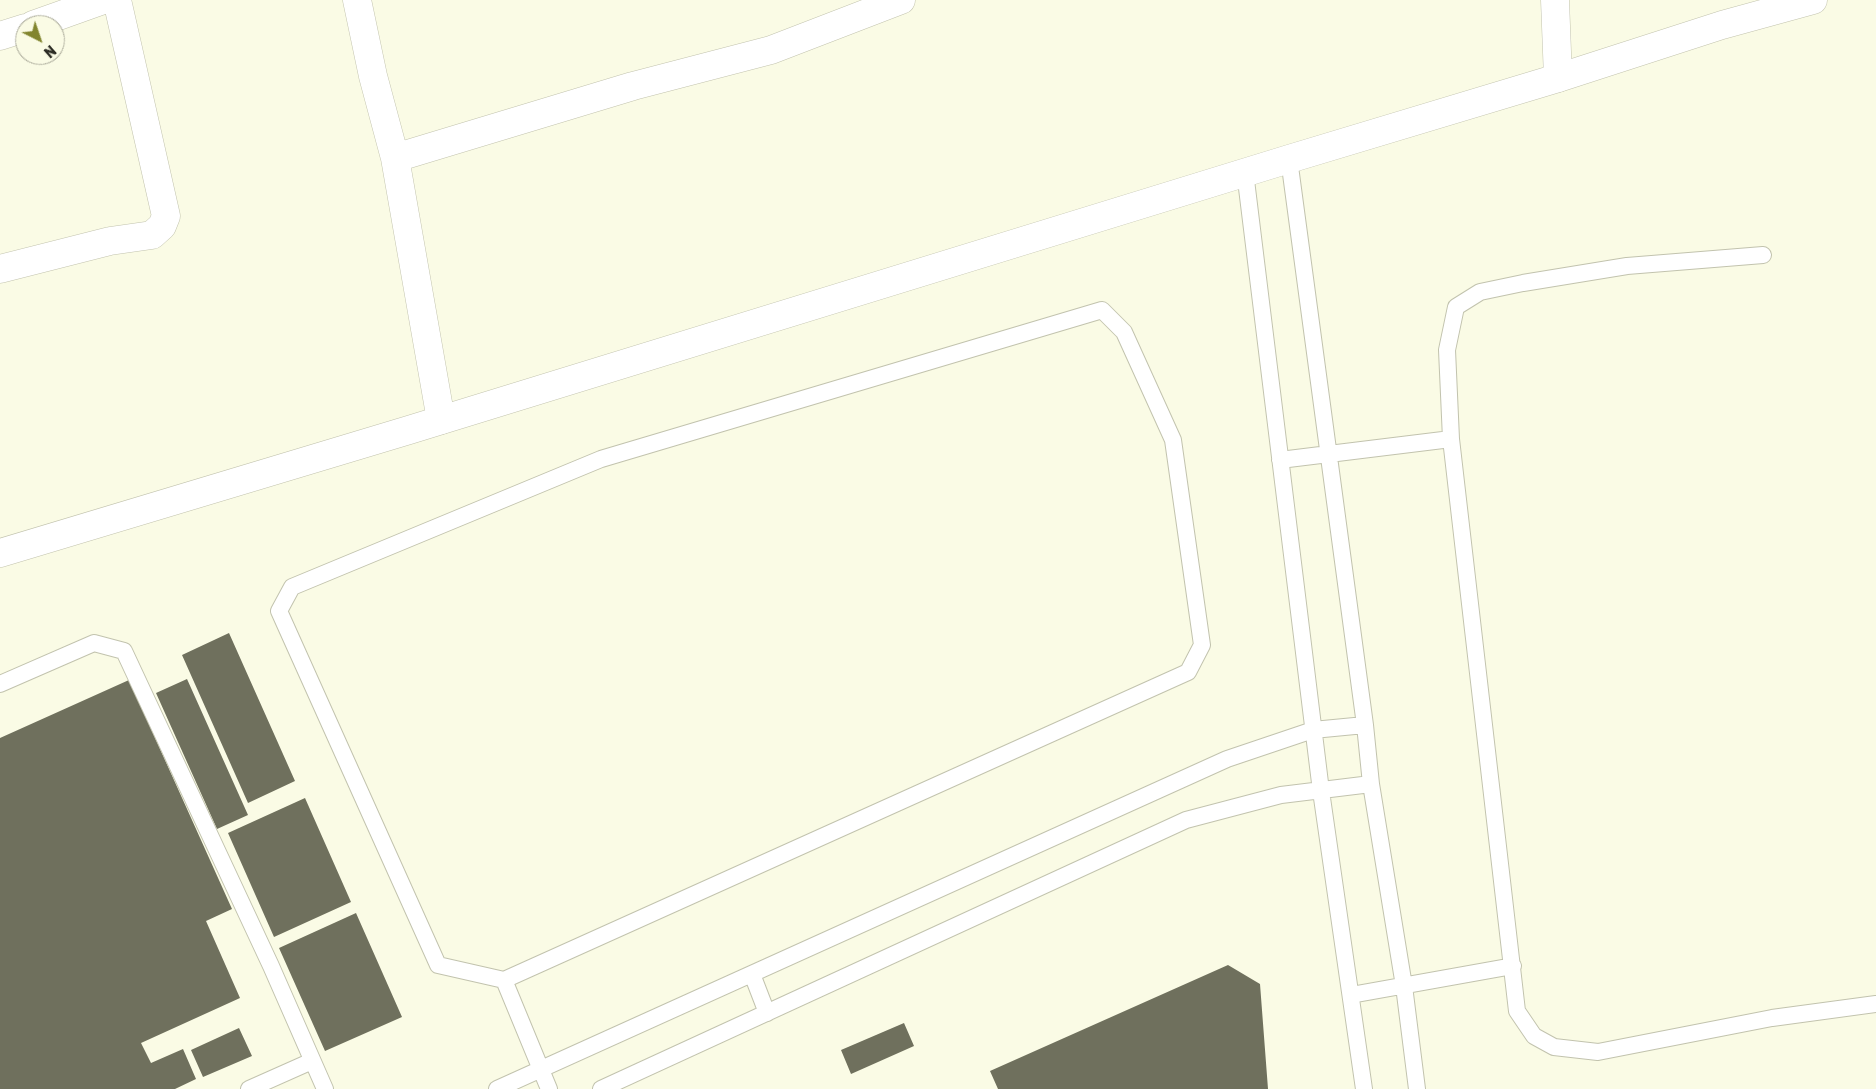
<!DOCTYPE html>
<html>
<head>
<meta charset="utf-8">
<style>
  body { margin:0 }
  #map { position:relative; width:1876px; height:1089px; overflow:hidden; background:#fafbe5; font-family:Rubik,sans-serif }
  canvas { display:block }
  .north { position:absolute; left:15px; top:15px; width:50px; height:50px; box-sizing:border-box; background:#fafbe5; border:1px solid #a8a898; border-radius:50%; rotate:139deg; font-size:14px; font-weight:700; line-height:20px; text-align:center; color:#2c2c24 }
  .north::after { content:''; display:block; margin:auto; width:18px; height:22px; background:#82852f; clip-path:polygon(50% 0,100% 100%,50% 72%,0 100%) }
</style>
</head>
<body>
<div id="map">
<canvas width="1876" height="1089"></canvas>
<div class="north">N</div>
</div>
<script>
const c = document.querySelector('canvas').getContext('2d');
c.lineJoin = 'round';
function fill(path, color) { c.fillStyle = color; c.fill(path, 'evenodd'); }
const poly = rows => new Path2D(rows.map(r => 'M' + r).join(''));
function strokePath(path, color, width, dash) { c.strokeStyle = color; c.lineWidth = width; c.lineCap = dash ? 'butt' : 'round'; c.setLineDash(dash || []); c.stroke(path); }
fill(poly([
  [229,633,295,781,248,803,182,655],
  [187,679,248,815,217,829,156,693],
  [129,680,232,909,206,921,240,998,141,1043,151,1063,183,1049,196,1079,175,1089,0,1089,0,738],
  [305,798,351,902,274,937,228,833],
  [356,913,402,1017,325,1051,279,948],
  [1228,965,1260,984,1268,1089,998,1089,990,1071],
  [904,1023,914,1046,851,1074,841,1050],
  [239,1028,252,1056,203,1077,191,1050]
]), '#6f705d');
const service = poly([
  [1289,159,1365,725,1371,784,1404,986,1417,1089],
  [1245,172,1321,791,1364,1089],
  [1763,255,1627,266,1523,283,1480,292,1456,307,1447,350,1451,439,1517,1011,1534,1036,1554,1047,1598,1052,1772,1018,1876,1004],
  [1280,460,1451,439],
  [0,684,94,643,124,651,271,966,325,1089],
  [752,974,767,1013],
  [504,980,1188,672,1202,645,1173,440,1124,332,1102,310,601,459,292,587,279,611,438,965,504,980,549,1089],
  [1351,995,1513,966],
  [249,1089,312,1061],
  [497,1089,1227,759,1313,730,1365,725],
  [601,1089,1186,820,1281,795,1371,784]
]);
const minor = poly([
  [357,0,373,76,395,158,441,420],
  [1555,0,1558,78],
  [33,25,103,0],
  [0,36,25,28],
  [395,158,633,86,771,50,901,0],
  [0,269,110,241,152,235,162,226,166,216,117,0]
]);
const tertiary = poly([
  [0,553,409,430,1289,159,1558,78,1722,25,1813,0]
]);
strokePath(service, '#c2c3ae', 18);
strokePath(minor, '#c2c3ae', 29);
strokePath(tertiary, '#c2c3ae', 29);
strokePath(service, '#fff', 16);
strokePath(minor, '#fff', 28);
strokePath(tertiary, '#fff', 28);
</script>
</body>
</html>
